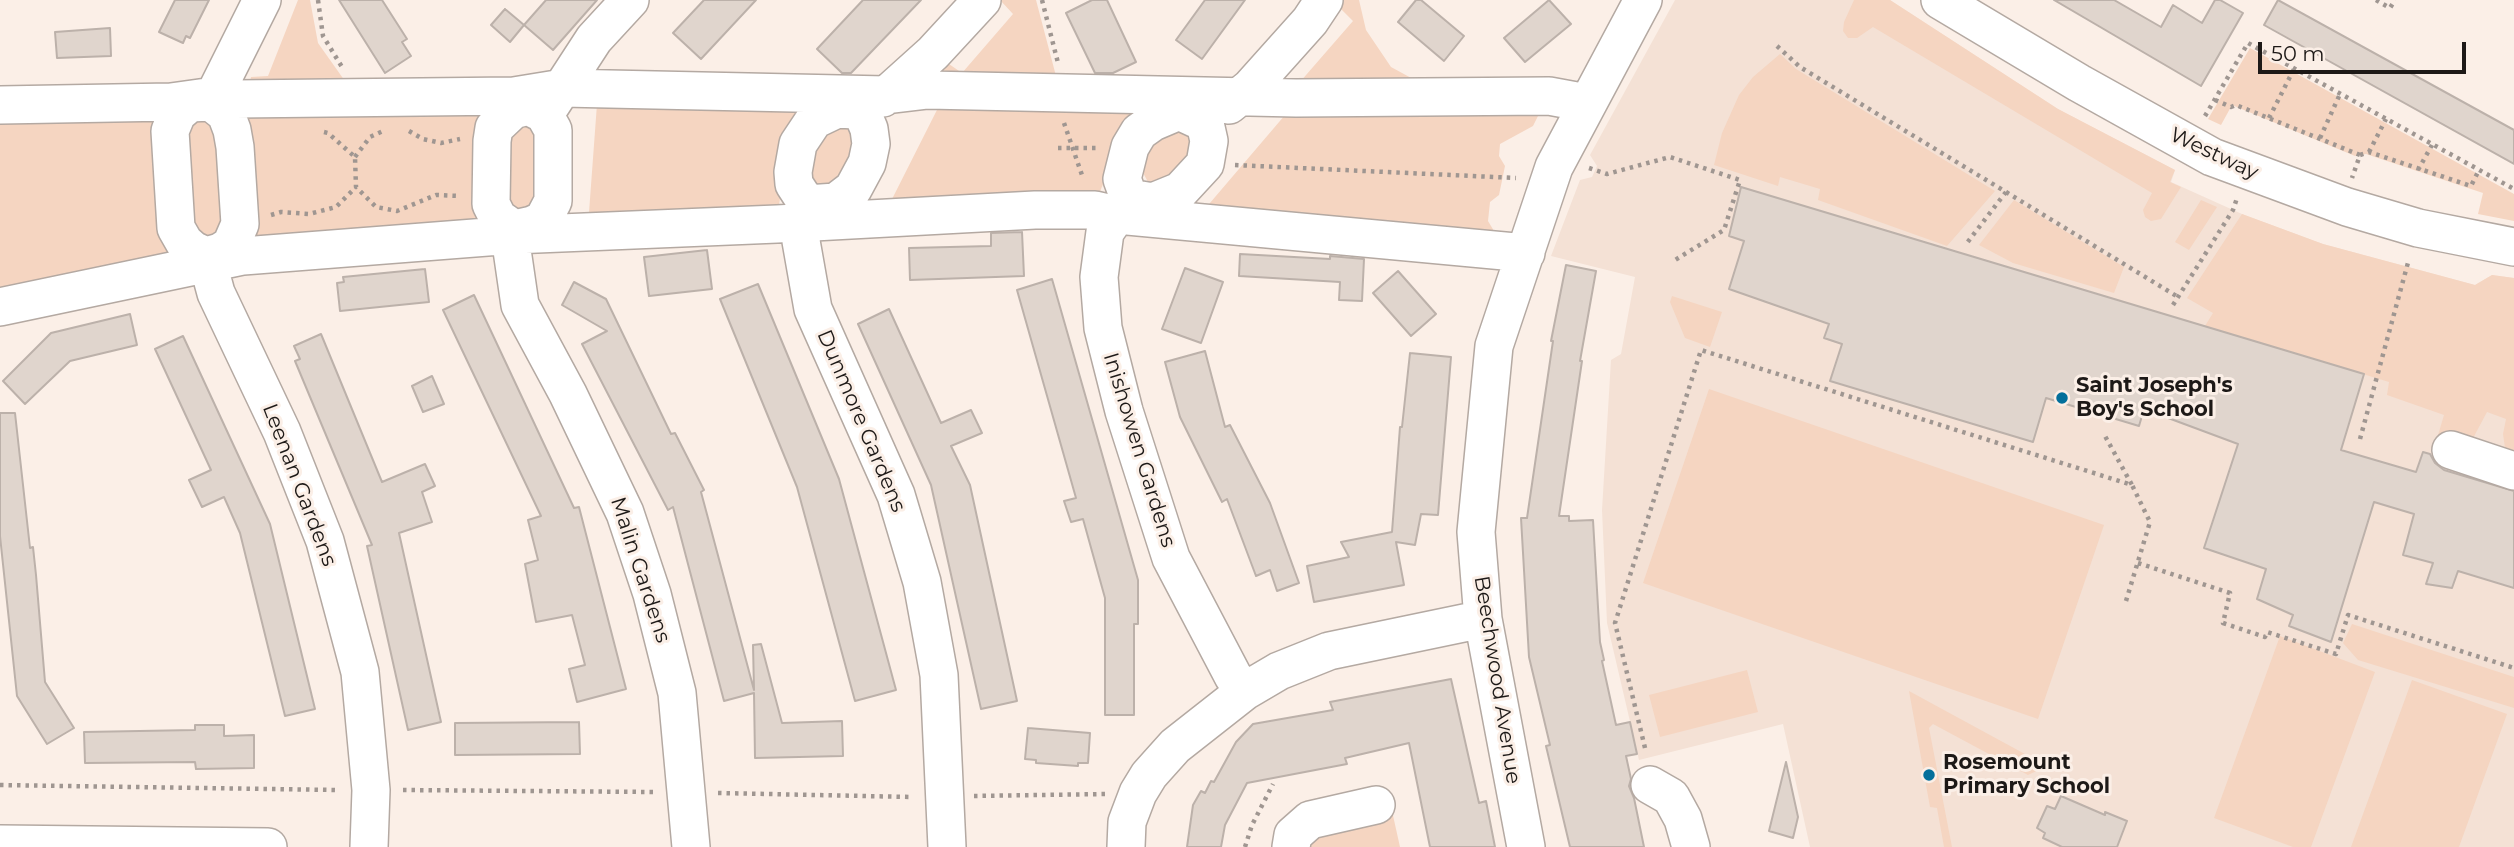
<!DOCTYPE html>
<html>
<head>
<meta charset="utf-8">
<style>
  body { margin:0 }
  #map { position:relative; width:2514px; height:847px; overflow:hidden; background:#fbefe7; font-family:Montserrat,sans-serif }
  canvas { display:block }
  .scale { position:absolute; left:2258px; top:42px; width:208px; height:32px; box-sizing:border-box; border:4px solid #1d1917; border-top:0; padding-left:9px; font-size:21px; line-height:24px; white-space:nowrap; color:#1d1917; -webkit-text-stroke:5px #fbefe7; paint-order:stroke }
</style>
</head>
<body>
<div id="map">
<canvas width="2514" height="847"></canvas>
<div class="scale">50 m</div>
</div>
<script>
const c = document.querySelector('canvas').getContext('2d');
c.lineJoin = 'round';
function fill(path, color) { c.fillStyle = color; c.fill(path, 'evenodd'); }
const poly = rows => new Path2D(rows.map(r => 'M' + r).join(''));
function strokePath(path, color, width, dash) { c.strokeStyle = color; c.lineWidth = width; c.lineCap = dash ? 'butt' : 'round'; c.setLineDash(dash || []); c.stroke(path); }
function label(font, color, halo, rows, align = 'center') {
  c.font = font + ' Montserrat,sans-serif'; c.lineWidth = 6; c.setLineDash([]); c.textBaseline = 'middle'; c.strokeStyle = halo; c.fillStyle = color; for (const [text, x, y, turn = 0] of rows) {
    c.save(); c.translate(x, y); c.rotate((+turn || 0) * Math.PI / 180); c.textAlign = isNaN(turn) ? turn : align; if (halo) c.strokeText(text, 0, 0); c.fillText(text, 0, 0); c.restore();
  }
}
fill(poly([
  [1675,0,1890,0,2058,109,2175,170,2171,182,2242,214,2323,244,2475,285,2492,275,2514,278,2514,847,1810,847,1783,724,1639,760,1607,623,1602,510,1611,360,1621,354,1635,277,1551,256,1580,180,1592,177,1597,166,1590,155]
]), '#f4e1d5');
fill(poly([
  [298,0,310,0,318,43,352,91,248,91,251,77,268,76],
  [1000,0,1036,0,1056,76,932,75,946,62,962,73,1013,14],
  [1343,0,1359,0,1366,30,1391,67,1437,92,1293,90,1353,21,1338,6],
  [1854,0,1890,0,2058,109,2175,170,2170,182,2181,187,2161,219,2151,221,2145,217,2143,210,2152,193,1873,27,1857,38,1848,38,1843,31,1844,22],
  [2250,48,2514,194,2514,221,2478,214,2483,193,2366,154,2355,156,2232,105,2221,125,2208,119],
  [1780,54,1796,69,1995,191,1947,246,1818,200,1820,189,1780,177,1778,186,1714,165,1722,133,1739,95,1753,77],
  [943,98,1145,106,1125,131,1094,206,886,211],
  [803,100,790,138,777,217,588,226,597,104],
  [1546,100,1533,126,1500,144,1499,156,1505,166,1499,195,1490,202,1488,221,1494,231,1492,242,1198,217,1291,108],
  [244,106,480,107,477,184,480,230,245,248],
  [0,111,163,112,174,263,0,302],
  [522,117,545,138,532,213,508,212,499,137],
  [206,118,217,123,229,233,194,241,188,128,195,121],
  [844,121,857,134,842,185,815,187,807,176,813,138],
  [1190,125,1196,155,1160,187,1148,182,1140,167,1157,130],
  [2014,200,2124,267,2114,293,2013,263,1979,245],
  [2201,200,2217,207,2189,250,2175,242],
  [2242,214,2323,244,2475,285,2492,275,2514,278,2514,464,2505,448,2503,434,2506,419,2487,412,2471,442,2436,442,2444,415,2387,395,2389,382,2205,326,2213,313,2187,298],
  [1672,296,1722,312,1710,347,1685,338,1670,302],
  [1709,389,2104,525,2038,719,1643,583],
  [2352,624,2514,677,2514,708,2358,660,2343,643],
  [2280,636,2375,672,2311,847,2293,847,2214,818],
  [1747,670,1758,712,1660,737,1649,695],
  [2412,680,2507,714,2459,847,2351,847],
  [1909,691,2047,766,2028,775,1933,724,1929,728,1952,847,1944,847,1937,808,1930,807],
  [1392,811,1400,847,1298,847,1300,841]
]), '#f5d5c1');
const building = poly([
  [175,0,209,0,190,38,186,36,183,43,159,32,175,0],
  [339,0,382,0,407,39,402,42,411,56,385,73,339,0],
  [546,0,597,0,553,50,524,25,546,0],
  [704,0,756,0,701,59,673,33,704,0],
  [863,0,921,0,851,73,842,73,817,49,863,0],
  [1092,0,1107,0,1136,62,1113,73,1095,73,1066,13,1092,0],
  [1205,0,1245,0,1202,59,1176,40,1205,0],
  [1416,0,1421,0,1464,36,1444,61,1398,22,1416,0],
  [1549,0,1571,24,1525,62,1504,38,1549,0],
  [2054,0,2114,0,2161,27,2173,5,2202,23,2215,0,2220,0,2243,13,2201,86,2054,0],
  [2278,0,2514,130,2514,164,2264,25,2278,0],
  [505,9,524,25,510,42,491,25,505,9],
  [110,28,111,56,57,58,55,32,110,28],
  [1741,187,2364,374,2341,450,2416,472,2423,452,2430,454,2435,463,2444,470,2514,491,2514,588,2458,571,2452,588,2426,584,2433,563,2403,555,2414,514,2374,502,2331,642,2289,626,2293,615,2257,599,2266,569,2204,548,2238,444,2144,409,2139,426,2046,398,2033,442,1830,381,1842,344,1824,338,1829,324,1729,289,1744,241,1729,236,1741,187],
  [1022,232,1024,276,910,280,909,248,991,246,991,233,1022,232],
  [707,250,712,289,649,296,644,257,707,250],
  [1240,254,1330,259,1330,256,1364,259,1362,301,1339,300,1340,282,1239,276,1240,254],
  [1566,265,1596,271,1580,361,1582,361,1559,516,1569,516,1569,521,1593,520,1600,642,1604,660,1602,661,1616,725,1630,722,1637,754,1626,756,1631,779,1629,786,1634,798,1644,847,1570,847,1546,746,1550,745,1529,657,1521,518,1527,518,1553,341,1551,341,1566,265],
  [1185,268,1223,282,1201,343,1162,329,1185,268],
  [425,269,429,302,340,311,337,283,344,282,343,277,425,269],
  [1398,271,1436,314,1411,336,1373,293,1398,271],
  [1052,279,1138,580,1138,624,1134,624,1134,715,1105,715,1105,598,1083,519,1071,522,1064,501,1076,498,1017,290,1052,279],
  [574,282,606,299,671,434,675,433,704,490,701,492,754,690,753,645,761,644,782,723,842,721,843,756,755,758,754,693,724,701,673,507,668,510,582,344,607,331,562,305,574,282],
  [758,284,839,479,896,690,855,701,797,487,720,299,758,284],
  [474,295,574,508,579,507,626,689,577,702,569,669,585,665,572,615,536,622,525,564,538,560,528,520,541,516,443,310,474,295],
  [889,309,941,423,971,410,982,433,951,446,970,485,1017,701,981,709,931,485,858,324,889,309],
  [130,314,137,345,70,361,25,404,3,381,51,333,130,314],
  [321,334,382,482,425,464,435,486,422,492,432,522,399,533,441,722,408,730,367,546,372,545,295,361,300,359,294,346,321,334],
  [183,336,270,524,315,709,285,716,240,533,224,497,202,507,189,480,211,470,155,349,183,336],
  [1205,351,1225,427,1230,425,1270,503,1299,583,1277,591,1270,570,1256,576,1227,499,1222,502,1180,417,1165,362,1205,351],
  [1410,353,1451,357,1438,515,1421,514,1415,545,1396,542,1404,585,1314,602,1307,566,1349,557,1341,542,1392,532,1400,427,1402,427,1410,353],
  [432,376,444,404,423,412,412,386,432,376],
  [0,413,15,413,30,548,33,547,36,575,45,682,74,728,47,744,17,696,0,536,0,413],
  [1451,679,1479,803,1486,801,1495,847,1430,847,1409,743,1345,758,1347,764,1247,783,1225,825,1221,847,1187,847,1193,805,1201,791,1205,793,1211,781,1214,782,1236,742,1253,724,1333,710,1330,702,1451,679],
  [579,722,580,754,455,755,455,723,579,722],
  [195,725,224,725,224,736,254,735,254,768,196,769,195,762,85,763,84,732,195,730,195,725],
  [1028,728,1090,733,1088,763,1078,763,1078,766,1036,763,1036,760,1025,759,1028,728],
  [1786,762,1798,817,1793,838,1769,831,1786,762],
  [2061,796,2105,815,2105,812,2127,821,2117,847,2062,847,2043,838,2045,833,2037,828,2047,806,2055,809,2061,796]
]);
fill(building, '#e0d5cd');
strokePath(building, '#bcb1aa', 2);
const minor = poly([
  [1940,0,2079,83,2212,157,2347,207,2418,228,2514,247],
  [883,98,933,53,982,0],
  [211,102,226,114,232,130,235,147,240,224,231,245,220,252,206,256,193,250,184,242,176,228,170,131,177,114,190,103,211,102],
  [211,102,262,0],
  [0,105,171,102,214,96,236,99,514,96,563,88,886,95,928,90,1296,98,1549,96,1587,103],
  [551,105,594,39,630,0],
  [1229,105,1250,88,1310,21,1324,0],
  [528,106,544,114,553,130,553,201,543,220,532,225,514,229,498,218,491,204,492,141,494,128,513,110,528,106],
  [1179,111,1205,123,1209,141,1205,164,1180,191,1153,202,1129,198,1122,179,1130,147,1139,132,1153,122,1179,111],
  [1129,198,1105,232,1099,277,1103,328,1124,411,1171,558,1233,676,1245,691],
  [807,204,836,202,853,189,867,163,871,144,869,129,864,117,855,110,837,109,814,120,798,144,793,172,794,184,807,204,801,241,813,309,896,495,922,582,939,675,947,847],
  [514,229,512,250,520,305,568,394,625,513,652,594,677,693,691,847],
  [206,256,216,293,282,432,325,541,360,672,371,790,369,847],
  [0,307,243,256,513,235,777,224,1035,210,1095,210,1117,215,1526,253],
  [2451,450,2514,471],
  [1650,785,1671,797,1683,819,1691,847],
  [0,844,268,847],
  [1126,847,1127,822,1138,793,1149,775,1175,746,1245,691,1279,671,1329,651,1483,619],
  [1291,847,1293,835,1310,820,1376,805],
  [1526,847,1483,619,1476,532,1494,346,1554,167,1643,0]
]);
strokePath(minor, '#b4a9a2', 40);
strokePath(poly([
  [318,0,323,36,342,67],
  [1042,0,1058,63],
  [2376,0,2390,8,2395,0],
  [1777,46,1800,67,2006,192,1967,243],
  [2215,100,2231,107,2236,105,2360,155,2352,178],
  [2205,116,2248,43,2514,189],
  [2269,118,2294,69],
  [1064,123,1083,178],
  [409,131,423,139,441,143,460,139],
  [324,132,328,133,355,157,356,187,376,207,397,211,436,195,460,196],
  [2320,138,2340,94],
  [1058,148,1097,148],
  [2369,152,2386,119],
  [2360,155,2369,152,2471,186,2479,170],
  [355,157,370,137,383,131],
  [1235,165,1516,178],
  [1589,168,1607,174,1670,157,1740,180,1724,230,1675,260],
  [2418,170,2432,145],
  [2006,192,2178,297],
  [271,215,281,212,309,214,336,207,356,187],
  [2173,305,2233,210,2237,198],
  [2360,439,2409,259],
  [2138,563,2230,593,2223,623,2265,637,2267,632,2336,654,2348,615,2514,668],
  [2126,601,2150,522,2132,485],
  [1645,748,1615,623,1701,350,2132,485,2105,436],
  [0,785,339,790],
  [403,790,654,792],
  [718,793,913,797],
  [974,796,1105,794],
  [1245,847,1252,825,1273,784]
]), '#9f9691', 4.5, [3.5, 5]);
strokePath(minor, '#fff', 37);
for (const [x, y, r, color] of [
  [2062,398,7,"#036f9b"],
  [1929,775,7,"#036f9b"]
]) { const dot = new Path2D(); dot.arc(x, y, r, 0, 2 * Math.PI); c.fillStyle = color; c.fill(dot); strokePath(dot, '#fbefe7', 2.5); }
label('21px', '#1d1917', '#fbefe7', [
  ["Westway",2214,154,25],
  ["Dunmore Gardens",861,421,67],
  ["Inishowen Gardens",1139,450,73],
  ["Leenan Gardens",299,485,69],
  ["Malin Gardens",640,570,72],
  ["Beechwood Avenue",1497,680,81]
]);
label('bold 21px', '#1d1917', '#fbefe7', [
  ["Saint Joseph's",2076,386],
  ["Boy's School",2076,410],
  ["Rosemount",1943,763],
  ["Primary School",1943,787]
], 'left');
</script>
</body>
</html>
